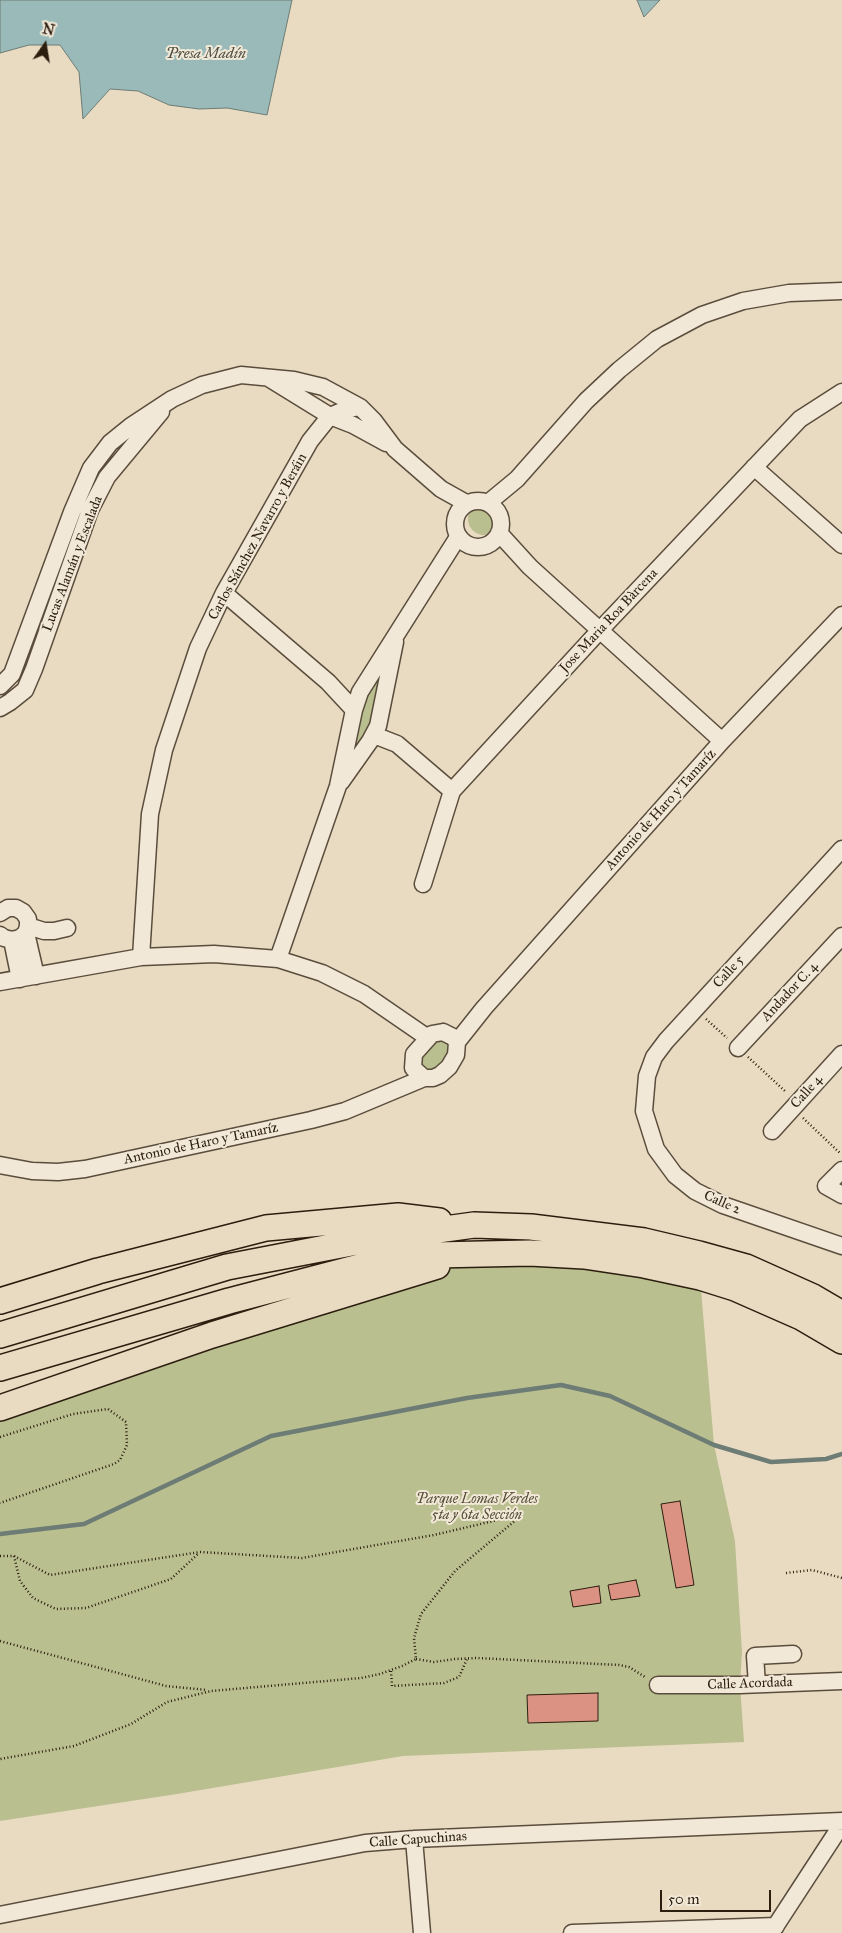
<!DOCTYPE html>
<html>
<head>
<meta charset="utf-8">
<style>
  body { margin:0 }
  #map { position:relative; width:842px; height:1933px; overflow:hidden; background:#e9dbc2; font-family:"IM FELL Great Primer",serif }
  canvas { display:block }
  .north { position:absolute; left:20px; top:20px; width:50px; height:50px; -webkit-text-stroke:4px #f1e8d7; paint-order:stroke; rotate:13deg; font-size:14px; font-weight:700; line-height:20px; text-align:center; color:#2c1e0f }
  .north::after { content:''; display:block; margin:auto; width:18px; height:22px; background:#2c1e0f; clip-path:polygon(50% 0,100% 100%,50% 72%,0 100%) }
  .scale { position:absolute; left:660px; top:1890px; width:111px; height:22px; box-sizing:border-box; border:2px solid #2c1e0f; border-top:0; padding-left:6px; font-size:15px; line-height:18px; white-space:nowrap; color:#2c1e0f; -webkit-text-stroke:4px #f1e8d7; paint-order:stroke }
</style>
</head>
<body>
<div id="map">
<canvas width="842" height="1933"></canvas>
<div class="north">N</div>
<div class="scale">50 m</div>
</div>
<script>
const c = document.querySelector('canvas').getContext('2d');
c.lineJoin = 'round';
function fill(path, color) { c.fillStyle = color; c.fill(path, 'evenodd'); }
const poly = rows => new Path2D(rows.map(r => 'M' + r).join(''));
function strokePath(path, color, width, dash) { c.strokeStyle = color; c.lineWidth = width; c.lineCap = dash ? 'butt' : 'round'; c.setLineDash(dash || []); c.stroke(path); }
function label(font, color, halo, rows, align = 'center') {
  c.font = font + ' "IM FELL Great Primer",serif'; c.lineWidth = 4; c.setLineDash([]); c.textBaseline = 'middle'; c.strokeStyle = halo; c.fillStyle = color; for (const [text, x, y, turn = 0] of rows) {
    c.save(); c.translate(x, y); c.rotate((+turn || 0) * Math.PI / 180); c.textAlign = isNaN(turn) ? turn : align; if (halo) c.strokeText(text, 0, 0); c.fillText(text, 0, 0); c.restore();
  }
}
fill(poly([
  '468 519a16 16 0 1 1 32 0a16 16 0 1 1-32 0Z',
  [399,628,380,714,338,786,354,710],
  [432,1034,457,1042,433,1078,413,1062],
  [475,1254,700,1277,714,1445,735,1541,742,1652,740,1685,744,1742,403,1756,177,1794,0,1821,0,1408]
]), '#babf90');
const water = poly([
  [0,0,292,0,267,115,227,108,199,109,169,105,138,91,110,89,83,119,79,72,60,45,29,45,0,53,0,0],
  [637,0,660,0,644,17,637,0]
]);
fill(water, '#99bab9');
strokePath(water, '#6d7c75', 1);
strokePath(poly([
  [0,1534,84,1524,271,1436,467,1398,561,1385,610,1396,714,1445,771,1462,826,1459,842,1454]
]), '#6d7c75', 4.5);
const building = poly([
  [680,1501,694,1585,676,1588,661,1504,680,1501],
  [636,1580,640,1596,611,1600,608,1585,636,1580],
  [599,1586,601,1603,573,1607,570,1591,599,1586],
  [598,1693,598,1721,528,1723,527,1695,598,1693]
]);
fill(building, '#dc9282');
strokePath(building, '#2c1e0f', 1);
const minor = poly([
  [270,379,330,416,353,425,386,443],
  [754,467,842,545],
  '455 524a23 23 0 1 1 46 0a23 23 0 1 1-46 0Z',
  [488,503,517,479,586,401,619,370,657,339,702,315,743,301,789,293,842,291],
  [499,533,530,567,722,741],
  [224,593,328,682,354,710],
  [0,686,12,674,72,512,91,468,110,443,131,426,172,399,202,385,241,375,294,380,323,387,360,407,374,421,395,449,441,489,466,503],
  [0,708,10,702,25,690,34,669,90,510,107,477,161,412],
  [374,735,397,744,452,791],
  [341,782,370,741,378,726,395,642],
  [842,849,666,1041,654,1057,647,1076,644,1111,656,1149,675,1175,695,1191,723,1205,842,1246],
  [423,884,452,791,601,629,800,419,842,392],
  [0,913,8,908,16,908,23,912,28,919,28,926,26,933,20,938,12,940,4,938,0,935],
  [28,926,44,931,54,931,67,928],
  [26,933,36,976],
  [12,940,20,979],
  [141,957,150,814,164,750,198,648,224,593,310,441,330,416,344,410,360,407],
  [278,959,338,786,354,710,360,692,458,537],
  [0,982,141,957,214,954,278,959,322,973,364,994,428,1038],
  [443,1032,453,1037,457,1042,456,1055,449,1067,440,1075,433,1078,424,1078,413,1068,414,1054,432,1034,443,1032],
  [457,1042,484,1008,722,741,842,615],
  [738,1048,842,936],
  [772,1131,842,1054],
  [0,1165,32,1171,58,1172,85,1169,311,1120,345,1111,424,1078],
  [842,1170,826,1186,842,1195],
  [757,1684,755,1656,793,1654],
  [658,1685,740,1685,842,1681],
  [414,1839,422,1933],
  [0,1915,365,1843,414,1839,842,1821],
  [572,1933,776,1926],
  [771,1933,842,1824]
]);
const highway = poly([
  [0,1301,98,1271,266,1228,398,1216,439,1221],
  [0,1335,227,1267,372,1239,474,1225,531,1227,644,1241,699,1254,746,1267,813,1297,842,1314],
  [0,1368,229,1301,359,1267,397,1259,435,1255,530,1253,584,1256,644,1265,700,1277,735,1288,801,1317,842,1341],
  [0,1408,212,1335,437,1266]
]);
strokePath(minor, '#5b4d3c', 19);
strokePath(highway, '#2c1e0f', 28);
strokePath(poly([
  [706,1019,727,1038],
  [748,1057,786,1092],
  [803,1118,841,1154],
  [0,1437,73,1414,108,1409,126,1422,127,1445,120,1460,114,1464,0,1503],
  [0,1556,14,1556,50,1575,200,1552,302,1558,434,1535,523,1514,455,1571,421,1614,414,1638,416,1659,402,1666,380,1674,361,1678,211,1691,167,1702,131,1724,74,1746,0,1759],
  [14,1556,20,1581,33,1598,56,1609,86,1608,171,1579,199,1553],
  [786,1573,812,1570,842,1578],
  [0,1641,166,1686,207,1690],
  [416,1659,434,1662,455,1659,477,1658,619,1665,629,1667,645,1677],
  [391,1671,392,1686,444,1683,459,1677,467,1659]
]), '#2c1e0f', 2.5, [1, 2.5]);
strokePath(minor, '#f1e8d7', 16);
strokePath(highway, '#e9dbc2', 25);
label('14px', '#2c1e0f', '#f1e8d7', [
  ["Carlos Sánchez Navarro y Beráin",258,537,-61],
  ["Lucas Alamán y Escalada",73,564,-69],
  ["Jose Maria Roa Bàrcena",609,621,-47],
  ["Antonio de Haro y Tamaríz",661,810,-48],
  ["Calle 5",729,972,-48],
  ["Andador C. 4",790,992,-47],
  ["Calle 4",807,1092,-48],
  ["Antonio de Haro y Tamaríz",201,1144,-12],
  ["Calle 2",722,1203,24],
  ["Calle Acordada",750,1684,-2],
  ["Calle Capuchinas",418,1840,-4]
]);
label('italic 14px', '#574e36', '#f1e8d7', [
  ["Parque Lomas Verdes",477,1500],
  ["5ta y 6ta Sección",477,1516]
]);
label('italic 15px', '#4d4d42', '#f1e8d7', [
  ["Presa Madín",206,54]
]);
</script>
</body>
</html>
